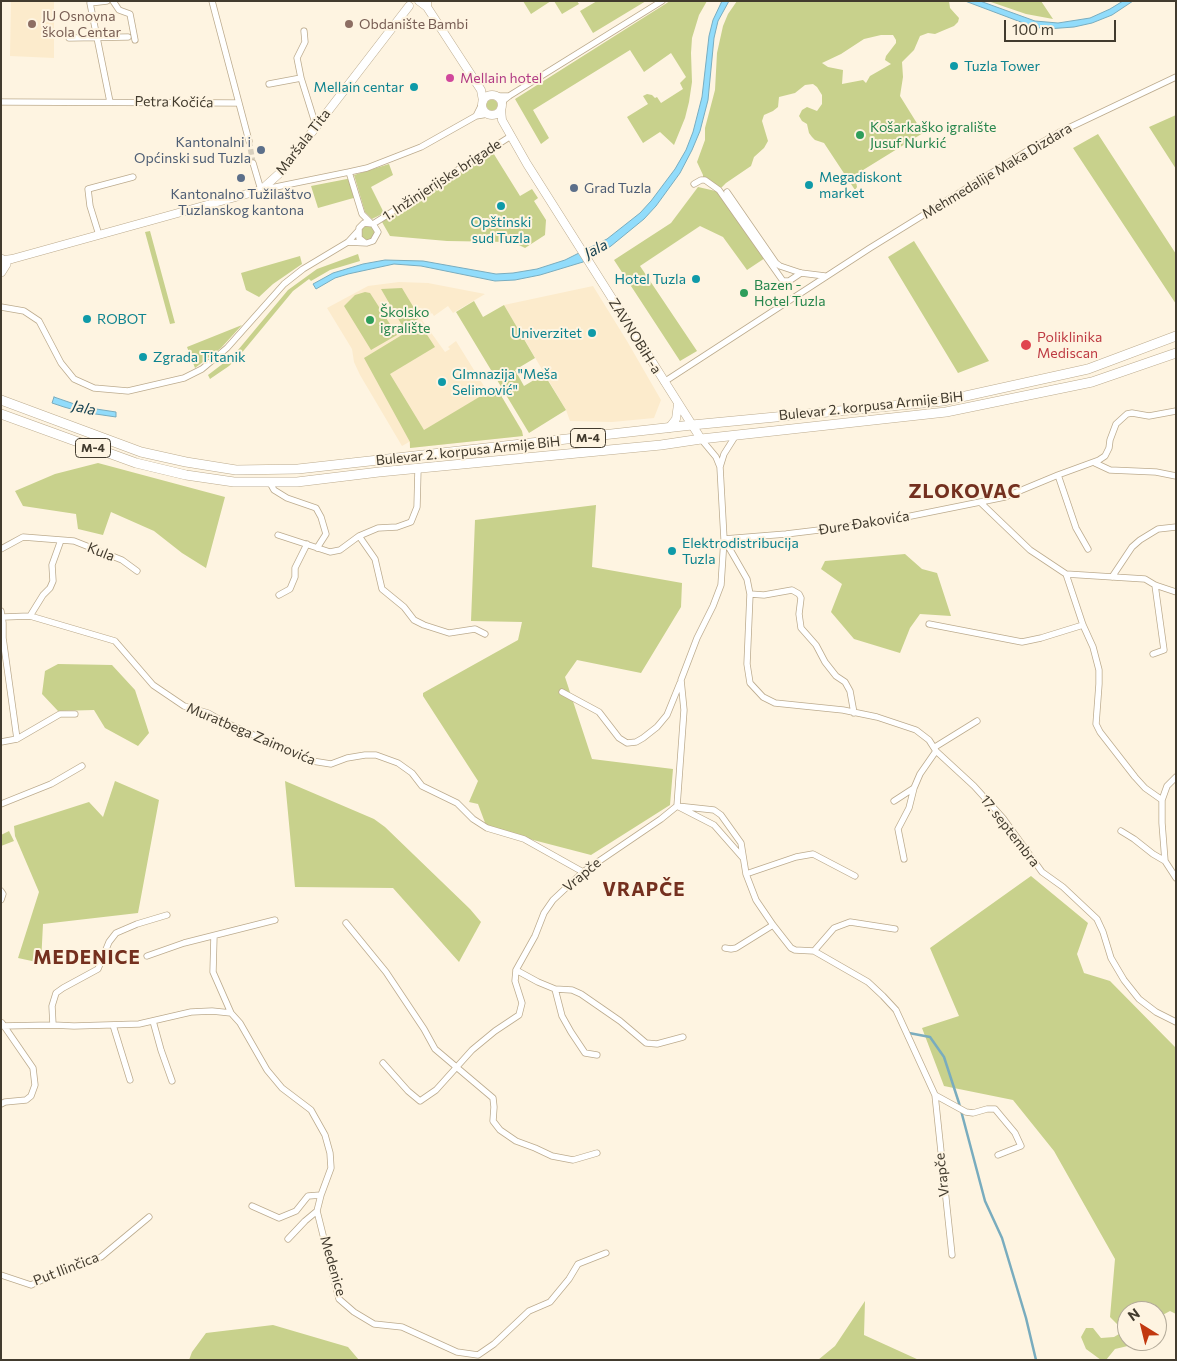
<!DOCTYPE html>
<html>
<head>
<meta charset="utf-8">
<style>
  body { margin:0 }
  #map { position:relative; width:1177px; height:1361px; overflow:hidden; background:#fef4e1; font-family:Commissioner,sans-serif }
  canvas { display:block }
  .frame { position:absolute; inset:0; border:2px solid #423b2e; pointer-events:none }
  .north { position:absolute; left:1117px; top:1301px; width:50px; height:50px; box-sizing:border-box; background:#fef4e1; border:1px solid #b3aa99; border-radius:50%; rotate:324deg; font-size:14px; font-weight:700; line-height:20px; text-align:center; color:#423b2e }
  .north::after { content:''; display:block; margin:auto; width:18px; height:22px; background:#c23910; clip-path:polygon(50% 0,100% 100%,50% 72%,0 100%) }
  .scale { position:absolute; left:1004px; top:20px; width:112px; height:22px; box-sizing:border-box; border:2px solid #423b2e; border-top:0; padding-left:6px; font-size:15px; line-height:18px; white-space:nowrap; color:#423b2e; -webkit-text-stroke:4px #fef4e1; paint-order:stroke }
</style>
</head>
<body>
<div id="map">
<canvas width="1177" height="1361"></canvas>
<div class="frame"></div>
<div class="north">N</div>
<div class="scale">100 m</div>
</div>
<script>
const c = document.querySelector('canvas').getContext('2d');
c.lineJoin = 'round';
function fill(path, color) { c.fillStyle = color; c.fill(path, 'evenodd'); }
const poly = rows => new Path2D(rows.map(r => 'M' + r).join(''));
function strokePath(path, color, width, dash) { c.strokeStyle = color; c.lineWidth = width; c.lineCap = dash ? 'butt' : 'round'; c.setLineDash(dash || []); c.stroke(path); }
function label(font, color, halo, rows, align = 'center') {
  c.font = font + ' Commissioner,sans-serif'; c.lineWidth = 4; c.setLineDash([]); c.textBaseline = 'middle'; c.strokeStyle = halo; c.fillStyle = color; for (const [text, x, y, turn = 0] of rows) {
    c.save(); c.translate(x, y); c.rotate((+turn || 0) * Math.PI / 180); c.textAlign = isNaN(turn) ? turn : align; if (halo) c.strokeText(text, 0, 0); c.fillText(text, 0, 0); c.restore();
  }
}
fill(poly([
  [11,1,54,1,54,58,10,56],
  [399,282,428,283,485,294,453,313,448,306,434,316,432,313,422,320,445,352,450,349,448,347,456,341,487,391,496,387,522,431,523,436,410,448,409,442,402,446,360,375,354,362,352,349,327,308,368,286],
  [593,286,627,341,661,400,654,418,612,422,570,421,566,410,504,305]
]), '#fcebcc');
fill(poly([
  [523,1,551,1,531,14],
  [554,1,577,1,579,4,562,14],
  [597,1,646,1,593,33,580,11],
  [670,1,707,1,699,15,692,38,691,53,692,82,689,102,685,118,674,145,660,132,643,143,627,117,648,104,643,96,647,94,652,95,655,98,657,97,661,103,683,89,680,83,686,77,671,53,644,72,630,50,533,110,549,138,541,144,515,99],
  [737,1,949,1,950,8,959,18,958,22,954,26,942,31,935,34,928,33,920,36,914,50,902,62,903,77,900,96,923,133,855,175,857,187,855,190,824,143,815,140,812,137,809,133,807,124,802,121,799,116,802,110,807,107,817,111,822,104,822,95,817,87,813,84,805,85,795,93,779,97,778,107,773,111,764,115,762,121,768,141,764,148,754,157,751,166,726,183,719,190,703,180,703,175,697,162,705,140,705,128,715,90,717,53,723,26,728,14],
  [881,35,893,35,896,40,896,43,886,56,885,60,891,64,870,76,866,83,863,80,842,84,843,70,828,67,822,63,841,54,864,39],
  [988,1,1041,1,1053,19,1026,14],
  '486.5 105a5.5 5.5 0 1 1 11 0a5.5 5.5 0 1 1-11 0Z',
  [1176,115,1176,169,1149,127],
  [1098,134,1176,254,1176,304,1073,148],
  [492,151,520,196,532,189,538,198,534,201,546,220,545,235,525,248,517,244,508,242,447,241,390,236,382,222],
  [389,164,393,175,371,187,384,213,372,219,365,212,354,175],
  [352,178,357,197,318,208,311,186],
  [698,187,720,192,765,258,747,270,723,237,700,226,640,266,697,351,680,361,614,260,671,223],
  '361 233a7 7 0 1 1 14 0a7 7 0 1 1-14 0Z',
  [150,231,175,323,170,324,145,232],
  [914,241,989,361,958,373,888,257],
  [358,254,360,261,330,270,311,281,309,279,293,291,240,355,229,366,210,379,208,375,233,356,288,290,317,269],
  [300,256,302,264,273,284,259,297,246,290,241,273],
  [402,288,420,318,403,327,381,289],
  [365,292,370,293,397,335,371,350,344,306,355,295],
  [474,301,483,317,504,305,535,358,515,370,524,386,544,374,566,410,529,433,456,312],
  [420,324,435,347,390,374,424,430,496,387,522,431,523,436,410,448,410,442,364,358],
  [242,325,221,348,195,368,187,347],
  [98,463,225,497,206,568,182,553,154,531,111,512,103,535,78,529,76,514,23,506,15,491,55,474],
  [596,505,592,567,682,583,681,607,641,673,577,660,565,677,592,759,673,769,670,805,591,855,487,828,478,804,469,802,478,781,423,696,423,693,518,640,522,622,471,621,475,520],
  [905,554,922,569,937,573,951,616,920,614,910,628,900,653,854,639,831,612,842,584,821,569,825,561],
  [58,664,112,665,135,690,149,733,138,746,105,728,94,710,58,711,42,694,45,671],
  [115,781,159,800,138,913,43,924,41,963,18,958,39,892,15,836,14,826,89,802,103,817],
  [285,781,374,819,385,827,470,909,481,922,459,962,393,888,295,887],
  [9,831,14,841,1,846,1,835],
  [1031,876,1088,923,1077,954,1084,973,1110,981,1176,1048,1176,1314,1170,1311,1157,1318,1157,1311,1127,1311,1127,1341,1136,1341,1132,1345,1115,1349,1106,1360,1101,1360,1086,1349,1081,1337,1086,1328,1093,1328,1101,1338,1114,1337,1124,1331,1110,1317,1115,1259,1054,1151,1013,1100,944,1086,922,1028,959,1016,930,948],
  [865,1301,864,1335,919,1360,818,1360,835,1346],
  [273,1325,348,1347,359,1360,189,1360,192,1352,206,1333]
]), '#c8d18c');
const water = poly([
  [722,1,729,1,718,21,714,38,708,100,700,131,692,150,680,173,656,206,644,219,611,246,594,257,583,262,540,275,515,280,495,281,421,266,394,264,348,274,335,278,316,289,313,284,333,273,363,264,385,260,423,261,496,274,513,273,537,269,565,260,607,239,640,213,651,201,675,169,686,150,693,132,702,97,709,36,713,20,722,1],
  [965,1,980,1,1035,21,1058,23,1090,18,1110,9,1123,1,1133,1,1112,15,1092,23,1074,27,1047,29,1034,27,965,1],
  [54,397,83,407,116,412,116,417,82,412,64,407,52,403,54,397]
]);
fill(water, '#91dcfb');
strokePath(water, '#79acbe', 1);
strokePath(poly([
  [909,1033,930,1037,944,1057,959,1103,985,1201,1002,1238,1026,1318,1036,1360]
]), '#79acbe', 2.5);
strokePath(poly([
  [249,141,253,163]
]), '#d8cfbd', 5.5, [5.5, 3]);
const minor = poly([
  [107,1,90,3,110,102],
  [113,1,119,10,130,14,135,40],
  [212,1,249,141],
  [69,38,128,37],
  [301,78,297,58,305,42,304,31],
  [269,84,301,78,316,126],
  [496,96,509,96],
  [1,102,239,103],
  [502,106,504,100,509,96,662,1],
  [476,116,482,104],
  [253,163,261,190,349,172,367,168,421,147,476,116,488,114],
  [349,172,362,214,370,222],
  [694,184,701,180,705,180,719,190,783,281,789,281,801,273],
  [727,192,776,263,780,266,801,273,825,276],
  [373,224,511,136],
  [99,235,90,206,88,189,133,177],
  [348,242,367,243,373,241,378,232,373,224,364,223,359,228,359,238,364,242],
  [1,307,24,311,39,321,61,363,74,379,94,388,128,391,184,378,202,369,227,348,284,284,303,269,348,242,358,231],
  [664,382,870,248,1027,151,1060,132,1176,77],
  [701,439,716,457,720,467,724,539,747,579,750,594,747,664,750,683,763,697,775,703,843,710,877,717,916,730,929,740,936,751,974,786,1003,818,1042,872,1063,887,1097,919,1103,932,1111,958,1124,980,1139,999,1156,1012,1176,1022],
  [1095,463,1110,470,1156,472,1176,476],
  [720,467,724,454,736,435],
  [418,469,417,507,411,522,397,527,378,528,359,536,375,559,382,589,404,607,414,620,424,625,449,633,475,629,485,634],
  [1058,475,1076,528,1088,549],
  [270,483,274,490,287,498,316,508,321,517,326,534,317,548],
  [981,503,1030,550,1066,574,1083,625,1093,647,1099,670,1099,684,1096,724,1100,732,1135,777,1145,788,1162,800],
  [278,535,330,552,340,550,359,536],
  [1,549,23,537,74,541,122,560,137,571],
  [1066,574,1145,579,1155,585,1176,592],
  [1112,577,1132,547,1140,540,1158,529,1176,527],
  [750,594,764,595,792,590,799,594,801,598,799,614,801,628,816,645,825,662,836,676,845,682,850,691,854,713],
  [279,595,290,589,295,577,295,568,307,544],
  [1,611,3,623,3,638,17,739,1,742],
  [30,616,43,595,50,588,53,581,52,565,61,540],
  [3,617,30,616,115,641,153,685,184,706,208,713,224,722,312,761,331,764,347,758,365,755,376,755,398,763,412,773,422,786,457,803,473,819,487,828,524,839,583,872],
  [929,624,1022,642,1041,638,1083,625],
  [1153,654,1164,650,1155,585],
  [562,692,599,712,619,738,627,743,636,742,643,738,657,727,667,715,680,683],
  [17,739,60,714,75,714],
  [935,747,977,721],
  [1176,777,1167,786,1162,800,1162,823,1165,861,1176,878],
  [894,801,914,788,920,774,936,751],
  [1,804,51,784,82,766],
  [1121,831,1134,839,1153,854,1165,861],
  [904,859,898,829,909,808,914,788],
  [746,874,796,857,813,854,855,876],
  [1,891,3,894,1,900],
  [346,923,386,972,424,1029,435,1049,493,1098,494,1107,493,1121,500,1130,516,1141,535,1148,552,1156,573,1160,597,1153],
  [214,936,213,972,231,1013],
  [725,948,731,949,736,948,773,925],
  [814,951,834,928,850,922,895,929],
  [147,956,184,943,275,920],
  [516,970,538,982,555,989,572,990,581,994,620,1021,646,1043,657,1044,683,1037],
  [555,989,562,1016,571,1032,585,1053,597,1055],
  [153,1021,161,1050,172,1081],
  [53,1025,52,1006,56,993,63,988,98,969,109,942,116,933,137,924,167,915],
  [113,1025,130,1080],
  [1,1026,53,1025,74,1026,139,1024,191,1012,212,1011,231,1013,240,1023,267,1070,282,1088,311,1110,325,1135,330,1153,331,1168,321,1195,317,1211,339,1299,354,1312,374,1324,402,1327,457,1352,478,1355,494,1344,529,1311,550,1302,569,1279,578,1264,606,1253],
  [383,1063,408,1091,420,1101,436,1090,472,1050,495,1031,519,1015,522,1003,515,981,516,970,535,936,544,913,553,900,583,872,661,819,677,806,714,825,743,858],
  [935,1095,966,1112,973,1113,987,1109,995,1109,1015,1133,1021,1146,998,1155],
  [1,1104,5,1102,26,1100,31,1096,35,1085,33,1068,2,1023],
  [252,1206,279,1218,296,1211,308,1196,321,1195],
  [288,1239,305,1221,317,1211],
  [952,1255,935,1095,896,1010,883,996,868,982,814,951,795,950,791,948,773,925,756,900,746,874,741,843,721,815,714,810,677,806,684,710,681,680,697,638,713,606,721,585,724,539,786,534,844,527,901,518,1005,497,1058,475,1099,460,1105,456,1109,448,1110,440,1116,424,1127,414,1132,413,1149,416,1176,411],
  [1,1275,31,1285,59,1272,101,1257,149,1217]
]);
const tertiary = poly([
  [419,1,427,7,427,1],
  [427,7,481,90,483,101],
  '482 105a10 10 0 1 1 20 0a10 10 0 1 1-20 0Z',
  [501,109,502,120,527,164,701,439],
  [4,260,12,259,261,190,282,171,409,6],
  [669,428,676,419,678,404]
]);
const secondary = poly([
  [1,259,6,264,1,272]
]);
const primary = poly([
  [1,400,141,452,186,462,236,470,298,469,692,425,943,401,1088,369,1176,336],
  [1,414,136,463,186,475,234,482,297,482,379,472,661,445,701,439,946,412,1092,382,1176,353]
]);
strokePath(minor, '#bcab8e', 7);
strokePath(tertiary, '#bcab8e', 9);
strokePath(secondary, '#bcab8e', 10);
strokePath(primary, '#bcab8e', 10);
strokePath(minor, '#fff', 5.5);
strokePath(tertiary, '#fff', 8);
strokePath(secondary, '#fff', 9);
strokePath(primary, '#fff', 9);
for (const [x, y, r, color] of [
  [32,24,5,"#8d6e63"],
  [349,24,5,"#8d6e63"],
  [954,66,5,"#0f9aa8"],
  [450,78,5,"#d1479c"],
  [414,87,5,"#0f9aa8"],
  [860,135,5,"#2e9e5b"],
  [261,150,5,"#5c6f8a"],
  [241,178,5,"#5c6f8a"],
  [809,185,5,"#0f9aa8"],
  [574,188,5,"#5c6f8a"],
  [501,206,5,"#0f9aa8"],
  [696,279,5,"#0f9aa8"],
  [744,293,5,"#2e9e5b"],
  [87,319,5,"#0f9aa8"],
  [370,320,5,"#2e9e5b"],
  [592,333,5,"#0f9aa8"],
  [1026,345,6,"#e0444e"],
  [143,357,5,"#0f9aa8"],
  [442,382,5,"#0f9aa8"],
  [672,551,5,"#0f9aa8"]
]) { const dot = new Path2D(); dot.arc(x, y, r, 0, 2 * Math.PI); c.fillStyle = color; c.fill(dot); strokePath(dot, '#fef4e1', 2); }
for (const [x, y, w] of [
  [588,438,35],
  [93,448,35]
]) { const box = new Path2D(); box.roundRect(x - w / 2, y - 9.5, w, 19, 4); c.fillStyle = '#fef4e1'; c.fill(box); strokePath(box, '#423b2e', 1); }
label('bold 12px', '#423b2e', null, [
  ["M-4",588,438],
  ["M-4",93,448]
]);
label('14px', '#785e54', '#fef4e1', [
  ["JU Osnovna",42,16],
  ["škola Centar",42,32],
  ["Obdanište Bambi",359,24]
], 'left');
label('14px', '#0d838f', '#fef4e1', [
  ["Tuzla Tower",964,66],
  ["Mellain centar",404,87,"right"],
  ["Megadiskont",819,177],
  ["market",819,193],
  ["Opštinski",501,222,"center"],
  ["sud Tuzla",501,238,"center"],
  ["Hotel Tuzla",686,279,"right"],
  ["ROBOT",97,319],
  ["Univerzitet",582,333,"right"],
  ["Zgrada Titanik",153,357],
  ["GImnazija \"Meša",452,374],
  ["Selimović\"",452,390],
  ["Elektrodistribucija",682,543],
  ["Tuzla",682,559]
], 'left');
label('14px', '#b23c85', '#fef4e1', [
  ["Mellain hotel",460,78]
], 'left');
label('14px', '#423b2e', '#fef4e1', [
  ["Petra Kočića",174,102,1],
  ["Maršala Tita",303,142,-52],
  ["Mehmedalije Maka Dizdara",997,171,-31],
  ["1. Inžinjerijske brigade",442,180,-33],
  ["ZAVNOBiH-a",635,336,58],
  ["Bulevar 2. korpusa Armije BiH",871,406,-6],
  ["Bulevar 2. korpusa Armije BiH",468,451,-6],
  ["Đure Đakovića",864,523,-9],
  ["Kula",101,552,22],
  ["Muratbega Zaimovića",251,734,23],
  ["17. septembra",1010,831,52],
  ["Vrapče",582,875,-40],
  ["Vrapče",942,1175,-96],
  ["Medenice",333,1266,74],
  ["Put Ilinčica",66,1269,-21]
]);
label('14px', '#27864d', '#fef4e1', [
  ["Košarkaško igralište",870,127],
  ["Jusuf Nurkić",870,143],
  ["Bazen -",754,285],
  ["Hotel Tuzla",754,301],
  ["Školsko",380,312],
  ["igralište",380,328]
], 'left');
label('14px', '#4e5e75', '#fef4e1', [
  ["Kantonalni i",251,142],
  ["Općinski sud Tuzla",251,158],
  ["Grad Tuzla",584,188,"left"],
  ["Kantonalno Tužilaštvo",241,194,"center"],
  ["Tuzlanskog kantona",241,210,"center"]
], 'right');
label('14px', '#be3a42', '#fef4e1', [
  ["Poliklinika",1037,337],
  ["Mediscan",1037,353]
], 'left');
label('italic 15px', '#154151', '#fef4e1', [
  ["Jala",596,249,-28],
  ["Jala",84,408,13]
]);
c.letterSpacing = '1px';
label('bold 19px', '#74301f', '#fef4e1', [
  ["ZLOKOVAC",965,492],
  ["VRAPČE",644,890],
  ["MEDENICE",87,958]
]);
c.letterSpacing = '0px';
</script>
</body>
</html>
